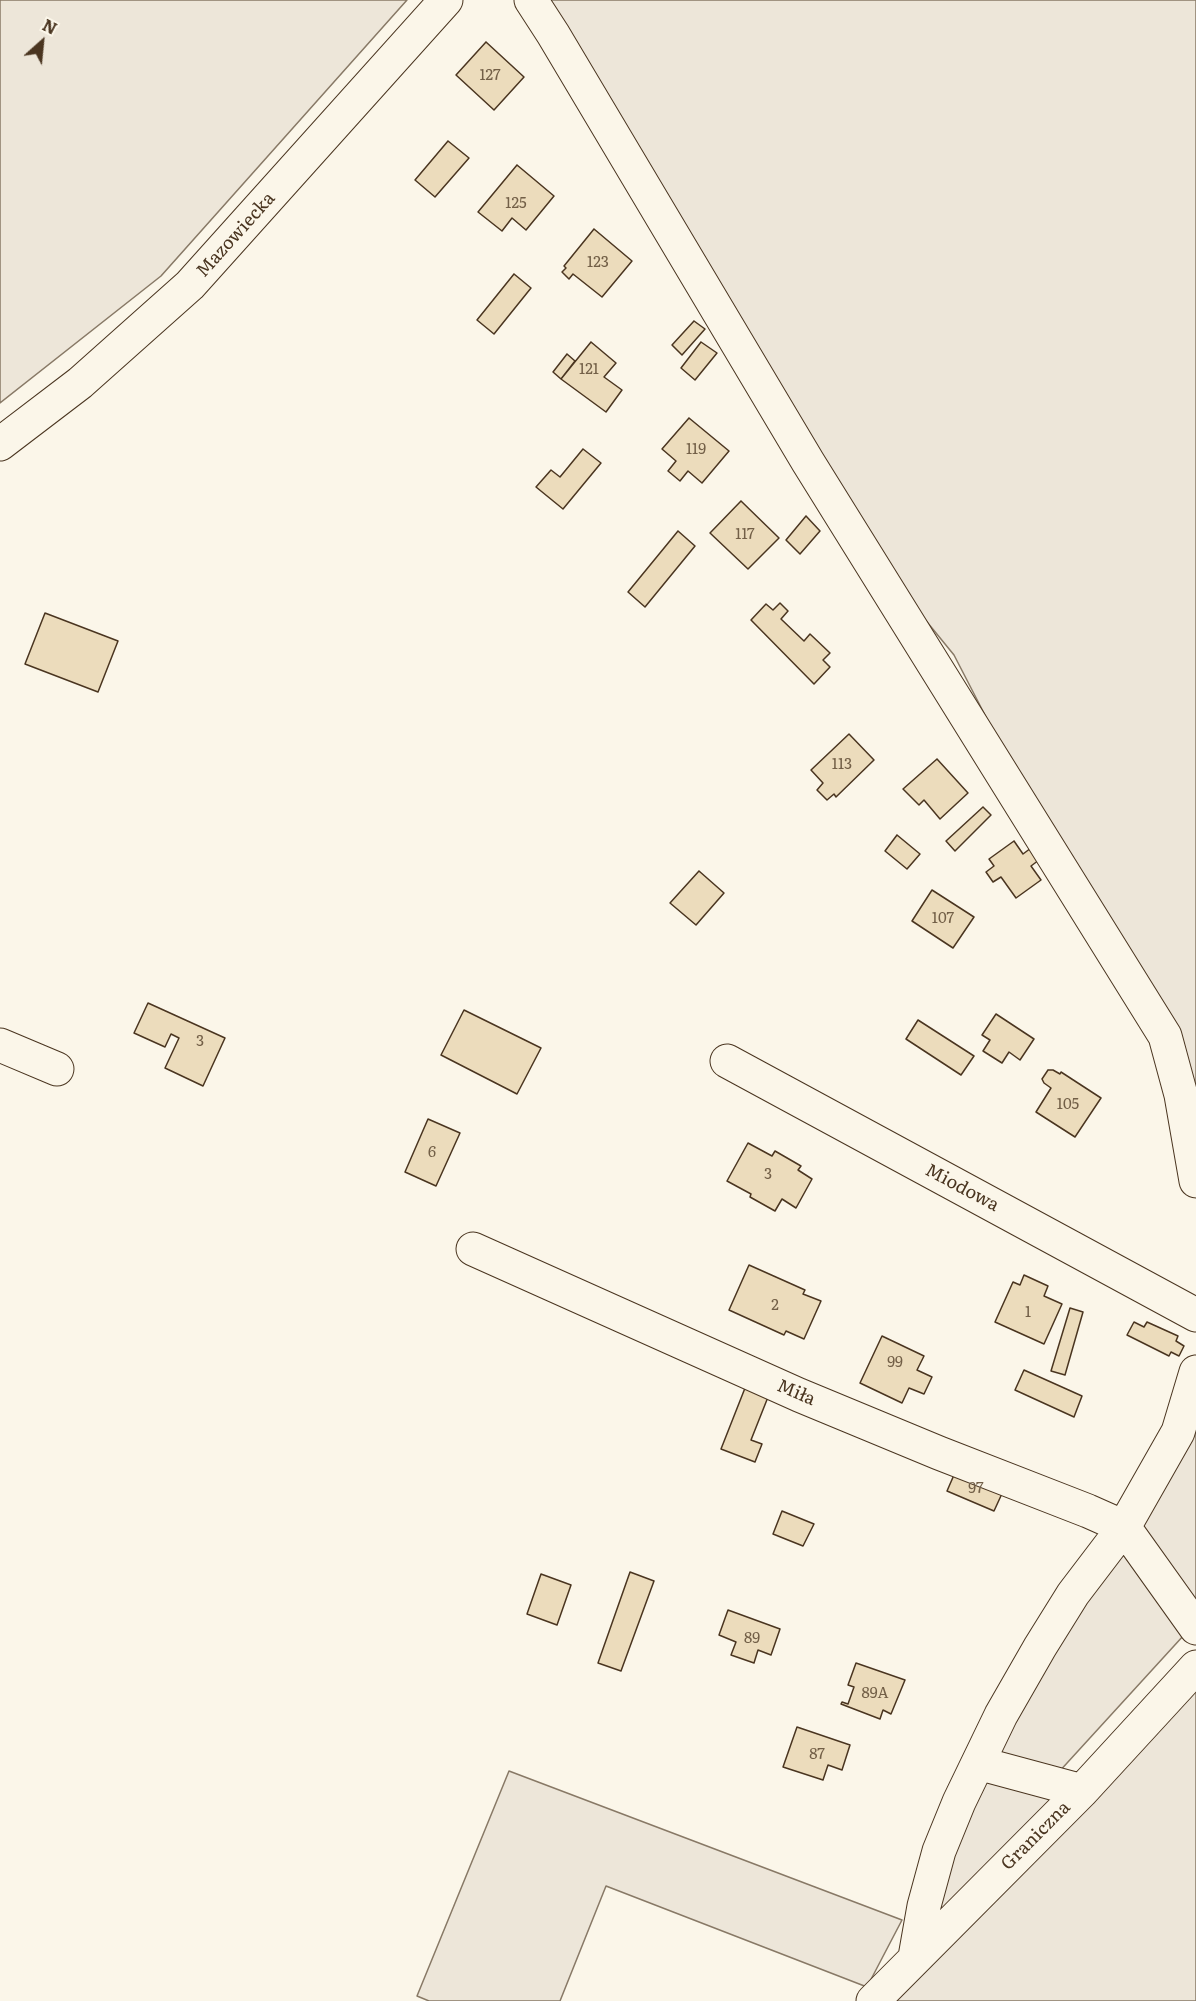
<!DOCTYPE html>
<html>
<head>
<meta charset="utf-8">
<style>
  body { margin:0 }
  #map { position:relative; width:1196px; height:2001px; overflow:hidden; background:#fbf6e9; font-family:Literata,serif }
  canvas { display:block }
  .north { position:absolute; left:12px; top:12px; width:60px; height:60px; -webkit-text-stroke:4px #fbf6e9; paint-order:stroke; rotate:27deg; font-size:16px; font-weight:700; line-height:24px; text-align:center; color:#4a3520 }
  .north::after { content:''; display:block; margin:auto; width:21px; height:27px; background:#4a3520; clip-path:polygon(50% 0,100% 100%,50% 72%,0 100%) }
</style>
</head>
<body>
<div id="map">
<canvas width="1196" height="2001"></canvas>
<div class="north">N</div>
</div>
<script>
const c = document.querySelector('canvas').getContext('2d');
c.lineJoin = 'round';
function fill(path, color) { c.fillStyle = color; c.fill(path, 'evenodd'); }
const poly = rows => new Path2D(rows.map(r => 'M' + r).join(''));
function strokePath(path, color, width, dash) { c.strokeStyle = color; c.lineWidth = width; c.lineCap = dash ? 'butt' : 'round'; c.setLineDash(dash || []); c.stroke(path); }
function label(font, color, halo, rows, align = 'center') {
  c.font = font + ' Literata,serif'; c.lineWidth = 4.5; c.setLineDash([]); c.textBaseline = 'middle'; c.strokeStyle = halo; c.fillStyle = color; for (const [text, x, y, turn = 0] of rows) {
    c.save(); c.translate(x, y); c.rotate((+turn || 0) * Math.PI / 180); c.textAlign = isNaN(turn) ? turn : align; if (halo) c.strokeText(text, 0, 0); c.fillText(text, 0, 0); c.restore();
  }
}
const green = poly([
  [0,0,407,0,161,276,0,403,0,0],
  [550,0,1196,0,1196,1114,1053,847,954,655,905,595,550,0],
  [1196,1409,1196,1603,1138,1533,1196,1409],
  [1126,1548,1184,1635,1057,1774,991,1758,1020,1695,1126,1548],
  [1196,1678,1196,2001,890,2001,1196,1678],
  [509,1771,902,1920,867,1987,606,1886,560,2001,429,2001,417,1996,509,1771],
  [984,1782,1070,1795,944,1912,932,1903,984,1782]
]);
fill(green, '#ede6d9');
strokePath(green, '#887966', 1.5);
const building = poly([
  [486,42,524,77,494,110,456,75,486,42],
  [448,141,469,158,435,197,415,180,448,141],
  [517,165,554,196,526,230,512,218,502,231,478,212,517,165],
  [594,229,632,261,602,297,573,274,569,279,562,272,566,268,564,266,594,229],
  [514,274,531,288,494,334,477,320,514,274],
  [694,321,705,329,682,355,672,345,694,321],
  [591,342,616,363,604,377,622,390,606,412,561,379,591,342],
  [701,342,717,353,695,380,681,368,701,342],
  [567,354,575,361,561,379,553,372,567,354],
  [689,418,729,451,702,483,688,471,680,481,668,471,676,461,662,449,689,418],
  [583,449,601,463,563,509,536,487,551,470,560,477,583,449],
  [741,501,779,538,748,569,710,533,741,501],
  [806,516,820,531,800,554,786,540,806,516],
  [678,531,695,546,645,607,628,592,678,531],
  [780,603,788,611,781,619,804,641,810,634,830,653,823,660,830,667,814,684,751,620,766,604,773,610,780,603],
  [45,613,118,641,98,692,25,664,45,613],
  [849,734,874,760,836,797,834,794,827,800,817,790,823,783,811,770,849,734],
  [937,759,968,793,940,819,924,800,919,805,903,789,937,759],
  [983,807,991,815,955,851,946,841,983,807],
  [897,835,920,854,907,869,885,851,897,835],
  [1014,841,1023,854,1031,848,1039,860,1031,866,1041,880,1016,898,1001,877,993,882,986,872,994,866,989,859,1014,841],
  [699,871,724,893,696,925,670,903,699,871],
  [932,890,974,917,953,948,912,921,932,890],
  [148,1003,225,1038,203,1086,165,1068,179,1038,171,1034,165,1047,134,1033,148,1003],
  [464,1010,541,1048,517,1094,441,1055,464,1010],
  [996,1014,1034,1039,1020,1060,1009,1052,1002,1063,983,1051,990,1040,982,1035,996,1014],
  [918,1020,974,1056,961,1075,906,1039,918,1020],
  [1048,1070,1053,1070,1060,1074,1061,1072,1101,1098,1075,1137,1036,1112,1051,1088,1044,1083,1042,1079,1048,1070],
  [428,1119,460,1133,436,1186,405,1172,428,1119],
  [748,1143,772,1156,775,1151,801,1166,798,1170,812,1179,796,1208,782,1199,775,1211,750,1197,751,1194,727,1181,748,1143],
  [749,1265,805,1290,803,1294,821,1301,804,1339,786,1331,784,1335,729,1310,749,1265],
  [1024,1275,1048,1286,1044,1296,1062,1304,1044,1344,995,1322,1013,1282,1020,1285,1024,1275],
  [1070,1308,1083,1312,1065,1375,1051,1371,1070,1308],
  [1134,1322,1144,1327,1147,1322,1178,1336,1176,1341,1184,1346,1179,1356,1171,1352,1169,1356,1127,1335,1134,1322],
  [882,1336,924,1356,917,1370,932,1377,924,1394,909,1388,902,1403,860,1383,882,1336],
  [1024,1370,1082,1396,1074,1417,1015,1390,1024,1370],
  [747,1383,770,1392,751,1440,762,1444,755,1462,721,1449,747,1383],
  [957,1468,1005,1487,994,1511,947,1491,957,1468],
  [782,1511,814,1524,803,1546,773,1534,782,1511],
  [630,1572,654,1581,621,1671,598,1663,630,1572],
  [541,1574,571,1585,557,1625,527,1614,541,1574],
  [728,1610,780,1629,771,1655,758,1650,754,1663,731,1655,736,1642,719,1635,728,1610],
  [856,1663,905,1680,891,1714,883,1710,880,1719,841,1704,842,1702,848,1704,854,1687,848,1685,856,1663],
  [797,1727,850,1745,842,1770,828,1765,823,1780,783,1767,797,1727]
]);
fill(building, '#ecdcbc');
strokePath(building, '#4a3520', 1.5);
const minor = poly([
  [531,0,553,34,808,462,1165,1036,1181,1095,1196,1181],
  [0,444,80,383,190,285,446,0],
  [0,1045,57,1069],
  [727,1061,1196,1315],
  [473,1249,799,1395,939,1453,1088,1511,1124,1527,1196,1628],
  [978,1763,1082,1791],
  [915,1957,924,1906,939,1851,959,1802,1001,1715,1040,1647,1073,1594,1124,1527,1178,1432,1196,1372],
  [873,2001,1082,1791,1196,1667]
]);
strokePath(minor, '#4a3520', 35);
strokePath(minor, '#fbf6e9', 33);
label('15px', '#725f47', null, [
  ["127",490,76],
  ["125",516,204],
  ["123",598,263],
  ["121",589,370],
  ["119",696,450],
  ["117",745,535],
  ["113",842,765],
  ["107",943,919],
  ["3",200,1042],
  ["105",1068,1105],
  ["6",432,1153],
  ["3",768,1175],
  ["2",775,1306],
  ["1",1028,1313],
  ["99",895,1363],
  ["97",976,1489],
  ["89",752,1639],
  ["89A",875,1694],
  ["87",817,1755]
]);
label('18px', '#4a3520', '#fbf6e9', [
  ["Mazowiecka",236,235,-48],
  ["Miodowa",962,1188,28],
  ["Miła",796,1393,23],
  ["Graniczna",1036,1836,-45]
]);
</script>
</body>
</html>
